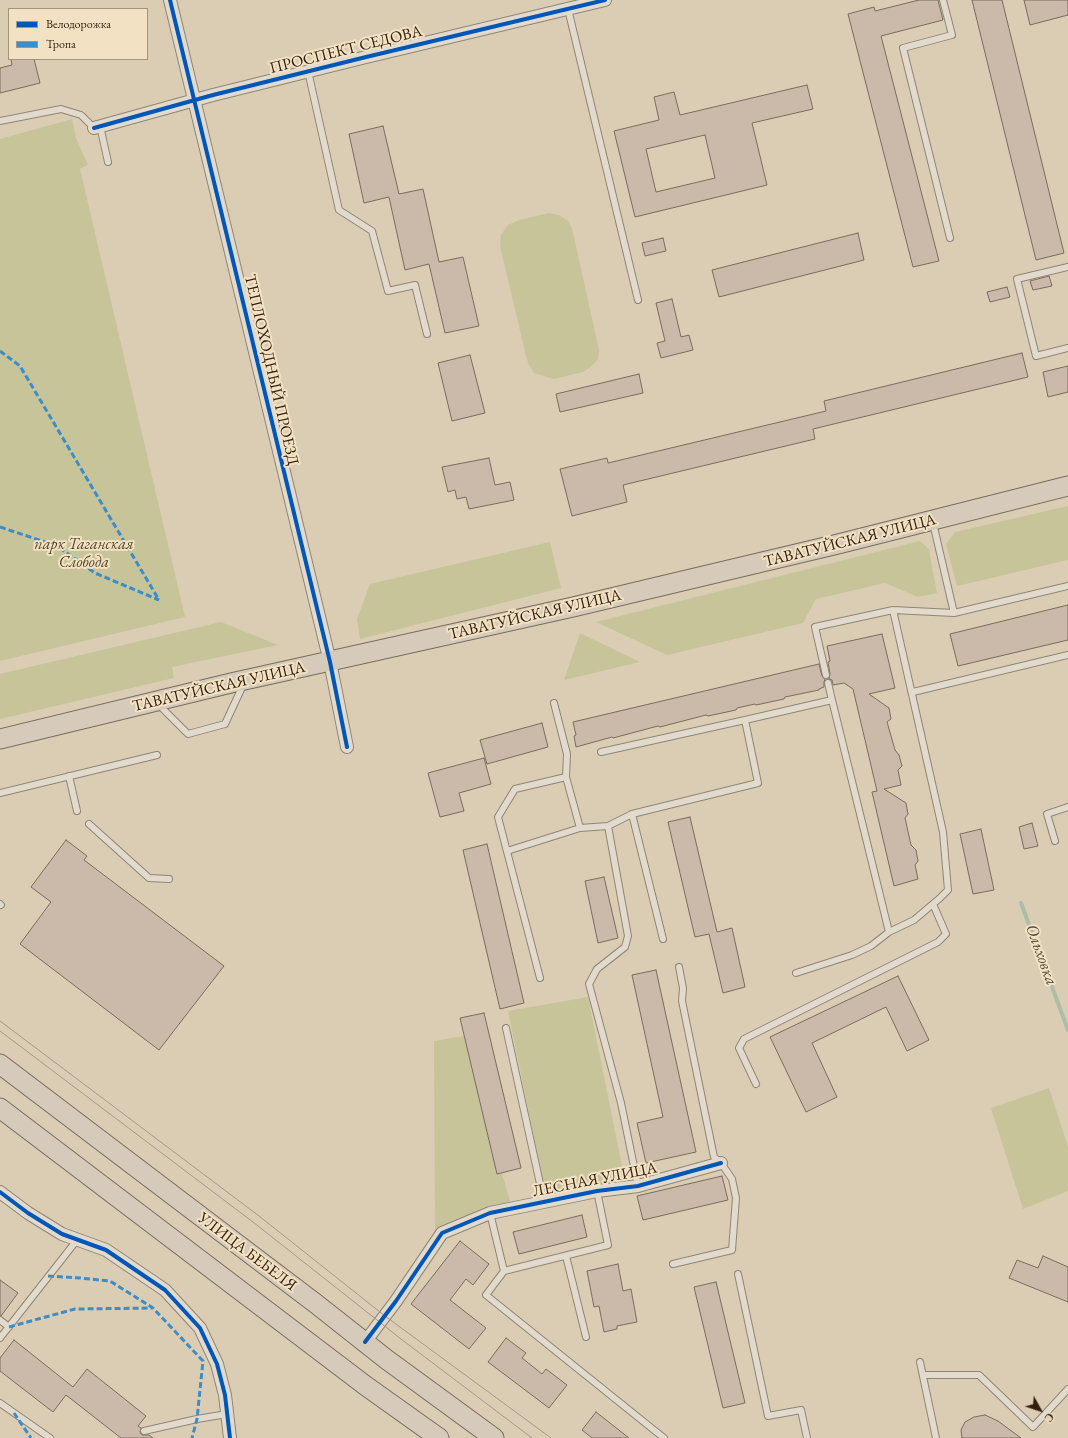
<!DOCTYPE html>
<html>
<head>
<meta charset="utf-8">
<style>
  body { margin:0 }
  #map { position:relative; width:1068px; height:1438px; overflow:hidden; background:#dbcdb3; font-family:"EB Garamond",serif }
  canvas { display:block }
  .legend { position:absolute; left:8px; top:8px; width:140px; height:52px; box-sizing:border-box; background:#f2e2c3; border:1px solid #a6937a; margin:0; padding:5px 7px; list-style:none; font-size:12px; color:#331d0d }
  .legend li { display:flex; align-items:center; gap:8px; height:20px }
  .legend b { width:20px; border:1px solid #a6937a }
  .north { position:absolute; left:1020px; top:1390px; width:40px; height:40px; -webkit-text-stroke:3px #f2e2c3; paint-order:stroke; rotate:130deg; font-size:11px; font-weight:700; line-height:16px; text-align:center; color:#331d0d }
  .north::after { content:''; display:block; margin:auto; width:14px; height:18px; background:#331d0d; clip-path:polygon(50% 0,100% 100%,50% 72%,0 100%) }
</style>
</head>
<body>
<div id="map">
<canvas width="1068" height="1438"></canvas>
<ul class="legend">
<li><b style="height:5px;background:#0057b8"></b>Велодорожка</li>
<li><b style="height:5px;background:#3d8dc7"></b>Тропа</li>
</ul>
<div class="north">С</div>
</div>
<script>
const c = document.querySelector('canvas').getContext('2d');
c.lineJoin = 'round';
function fill(path, color) { c.fillStyle = color; c.fill(path, 'evenodd'); }
const poly = rows => new Path2D(rows.map(r => 'M' + r).join(''));
function strokePath(path, color, width, dash) { c.strokeStyle = color; c.lineWidth = width; c.lineCap = dash ? 'butt' : 'round'; c.setLineDash(dash || []); c.stroke(path); }
function label(font, color, halo, rows, align = 'center') {
  c.font = font + ' "EB Garamond",serif'; c.lineWidth = 4; c.setLineDash([]); c.textBaseline = 'middle'; c.strokeStyle = halo; c.fillStyle = color; for (const [text, x, y, turn = 0] of rows) {
    c.save(); c.translate(x, y); c.rotate((+turn || 0) * Math.PI / 180); c.textAlign = isNaN(turn) ? turn : align; if (halo) c.strokeText(text, 0, 0); c.fillText(text, 0, 0); c.restore();
  }
}
fill(poly([
  [72,119,76,138,88,165,80,169,185,617,0,661,0,139],
  [549,213,559,215,568,221,572,228,599,350,598,359,591,367,583,372,554,379,534,373,529,365,526,356,500,246,501,235,508,225,519,220],
  [1068,506,1068,560,957,586,946,544,955,532],
  [920,541,929,549,937,593,918,597,885,583,816,599,803,623,667,655,596,622],
  [550,542,561,588,360,639,357,619,370,584],
  [221,622,278,645,172,667,174,678,0,719,0,674],
  [580,633,640,662,564,680],
  [588,997,625,1181,547,1201,508,1011],
  [464,1036,512,1209,435,1230,434,1041],
  [1049,1088,1068,1147,1068,1191,1023,1209,991,1108]
]), '#c7c49a');
strokePath(poly([
  [1021,903,1068,1030]
]), '#acbea9', 4);
const building = poly([
  [919,0,938,0,943,20,881,36,939,261,913,267,848,14,874,7,875,11,919,0],
  [972,0,1002,0,1064,253,1036,260,972,0],
  [1024,0,1068,0,1068,15,1030,25,1024,0],
  [11,59,34,59,40,83,0,93,0,68,12,65,11,59],
  [807,85,813,109,752,123,767,185,635,217,614,131,659,120,654,97,674,92,680,115,807,85],
  [705,135,715,178,656,192,646,149,705,135],
  [383,126,399,194,423,189,439,262,463,257,479,326,445,333,429,264,405,270,389,197,364,203,349,134,383,126],
  [858,233,864,260,719,297,712,270,858,233],
  [663,238,666,251,645,256,642,243,663,238],
  [1049,276,1052,286,1033,290,1030,281,1049,276],
  [1007,287,1010,297,990,302,987,292,1007,287],
  [672,299,681,337,689,335,693,350,661,358,657,343,665,341,656,303,672,299],
  [1022,353,1028,377,813,429,815,439,623,485,627,502,572,516,560,469,607,458,608,463,826,411,824,401,1022,353],
  [470,355,485,413,452,421,438,363,470,355],
  [1068,366,1068,392,1048,397,1043,372,1068,366],
  [639,374,643,393,560,412,556,394,639,374],
  [489,458,495,485,510,482,514,500,469,509,466,497,457,499,455,490,448,492,442,467,489,458],
  [1068,605,1068,640,958,666,950,634,1068,605],
  [882,634,895,688,869,694,889,708,891,719,887,722,895,750,899,755,902,766,898,770,901,785,884,789,906,803,908,814,905,818,911,845,916,850,918,861,915,865,918,879,894,886,872,792,877,791,853,689,844,683,833,685,832,680,829,679,830,674,828,662,830,661,827,646,882,634],
  [819,664,822,676,825,679,824,682,824,687,819,689,819,690,785,697,784,699,756,705,755,704,737,708,736,710,708,716,706,715,660,727,658,726,613,738,612,737,576,747,574,736,576,735,573,722,819,664],
  [542,723,548,747,487,764,480,740,542,723],
  [484,758,491,784,459,793,464,811,440,817,428,773,484,758],
  [690,817,717,932,732,928,745,987,723,993,709,934,695,937,668,822,690,817],
  [1032,823,1038,846,1024,849,1019,827,1032,823],
  [981,829,994,890,973,894,960,834,981,829],
  [66,840,87,856,84,860,224,966,159,1050,20,944,51,902,31,887,66,840],
  [487,844,524,1003,500,1009,463,850,487,844],
  [604,877,618,938,598,943,585,881,604,877],
  [656,970,696,1152,646,1163,637,1123,663,1117,632,975,656,970],
  [898,976,929,1040,907,1051,886,1007,812,1043,837,1097,806,1112,770,1037,898,976],
  [484,1013,521,1168,497,1174,460,1018,484,1013],
  [722,1176,728,1200,643,1220,637,1196,722,1176],
  [582,1215,587,1237,519,1254,513,1232,582,1215],
  [460,1241,489,1264,473,1285,466,1279,450,1300,486,1328,469,1349,411,1304,460,1241],
  [1043,1256,1068,1267,1068,1302,1009,1278,1017,1260,1038,1268,1043,1256],
  [618,1264,623,1291,631,1289,637,1322,617,1326,617,1329,604,1332,599,1306,594,1307,587,1271,618,1264],
  [0,1280,18,1293,1,1316,0,1316,0,1280],
  [716,1282,745,1403,723,1408,694,1287,716,1282],
  [506,1338,526,1353,522,1358,542,1374,546,1369,567,1385,549,1408,488,1362,506,1338],
  [14,1340,73,1387,87,1369,146,1416,138,1426,141,1428,140,1432,142,1435,149,1435,153,1438,121,1438,66,1395,53,1412,0,1371,0,1358,14,1340],
  [596,1412,629,1438,592,1438,582,1430,596,1412],
  [985,1415,998,1421,1021,1438,962,1438,961,1430,965,1422,974,1417,985,1415]
]);
fill(building, '#cbb9a9');
strokePath(building, '#786d5e', 1);
const lane = poly([
  [943,0,952,35,903,48,950,238],
  [568,9,638,300],
  [308,71,339,210,372,231,388,291,415,285,427,334],
  [0,121,61,109,81,115,94,128],
  [100,126,108,162],
  [1068,267,1017,279,1036,356,1068,348],
  [933,523,954,613],
  [826,675,815,627,893,610,954,613,1068,586],
  [913,692,1068,655],
  [832,700,889,932,914,920,940,898,948,890,943,832,893,610],
  [554,703,567,754,566,777,580,828],
  [158,704,188,734,225,724,244,683],
  [601,752,745,720],
  [69,776,77,811],
  [0,793,157,755],
  [632,814,663,939],
  [89,824,149,878,169,879],
  [608,826,628,936,625,947,597,969,589,984,621,1103,638,1186],
  [1055,841,1047,814,1068,807],
  [507,851,580,828,608,826,632,814,758,783,745,720,832,700,828,683],
  [0,904,1,905],
  [796,973,852,955,871,946,889,932],
  [540,978,498,817,515,789,566,777],
  [506,1028,544,1202],
  [756,1084,739,1048,744,1039,938,942,946,934,933,904],
  [490,1213,504,1271,608,1245,597,1191],
  [566,1256,586,1337],
  [673,1264,732,1250,736,1198,732,1179,721,1163,714,1157,682,1001,683,988,679,967],
  [504,1271,486,1295,664,1438],
  [738,1274,768,1416,801,1410,807,1438],
  [0,1320,9,1327],
  [0,1338,77,1240],
  [920,1362,936,1438],
  [923,1375,979,1375,1033,1427,1068,1389],
  [0,1403,50,1438],
  [144,1431,197,1419,227,1414]
]);
const street = poly([
  [170,0,330,662,347,747],
  [94,128,213,95,362,58,605,0],
  [0,1192,28,1213,62,1234,106,1250,165,1290,200,1328,217,1364,225,1395,230,1438],
  [365,1342,396,1301,442,1233,490,1213,597,1191,638,1186,721,1163]
]);
const primary = poly([
  [0,739,231,683,573,607,838,544,1068,486],
  [0,1064,315,1303,386,1359,494,1438],
  [0,1108,366,1386,439,1438]
]);
strokePath(lane, '#908574', 8);
strokePath(street, '#908574', 14);
strokePath(primary, '#786d5e', 21);
strokePath(lane, '#e2dbcd', 6);
strokePath(street, '#e2dbcd', 12);
strokePath(primary, '#d6cbba', 19);
strokePath(poly([
  [0,1021,259,1216,385,1316,551,1438],
  [0,1031,253,1222,401,1339,532,1438]
]), '#a29a8e', 1);
strokePath(poly([
  [0,351,20,366,159,600],
  [0,527,57,546,95,573,159,600],
  [48,1276,80,1278,110,1281,153,1308,203,1361,197,1419,192,1438],
  [9,1327,75,1309,153,1308],
  [14,1413,31,1438]
]), '#3d8dc7', 3, [6, 3]);
strokePath(poly([
  [170,0,330,662,347,747],
  [94,128,213,95,362,58,605,0],
  [0,1192,28,1213,62,1234,106,1250,165,1290,200,1328,217,1364,225,1395,230,1438],
  [365,1342,396,1301,442,1233,490,1213,597,1191,638,1186,721,1163]
]), '#0057b8', 4);
label('16px', '#331d0d', '#f2e2c3', [
  ["ПРОСПЕКТ СЕДОВА",346,50,-14],
  ["ТЕПЛОХОДНЫЙ ПРОЕЗД",271,370,77],
  ["ТАВАТУЙСКАЯ УЛИЦА",850,541,-14],
  ["ТАВАТУЙСКАЯ УЛИЦА",535,615,-13],
  ["ТАВАТУЙСКАЯ УЛИЦА",219,687,-13],
  ["ЛЕСНАЯ УЛИЦА",595,1180,-11],
  ["УЛИЦА БЕБЕЛЯ",247,1252,37]
]);
label('italic 16px', '#54452b', '#f2e2c3', [
  ["парк Таганская",84,545],
  ["Слобода",84,563]
]);
label('italic 17px', '#514c3b', '#f2e2c3', [
  ["Ольховка",1041,955,70]
]);
</script>
</body>
</html>
